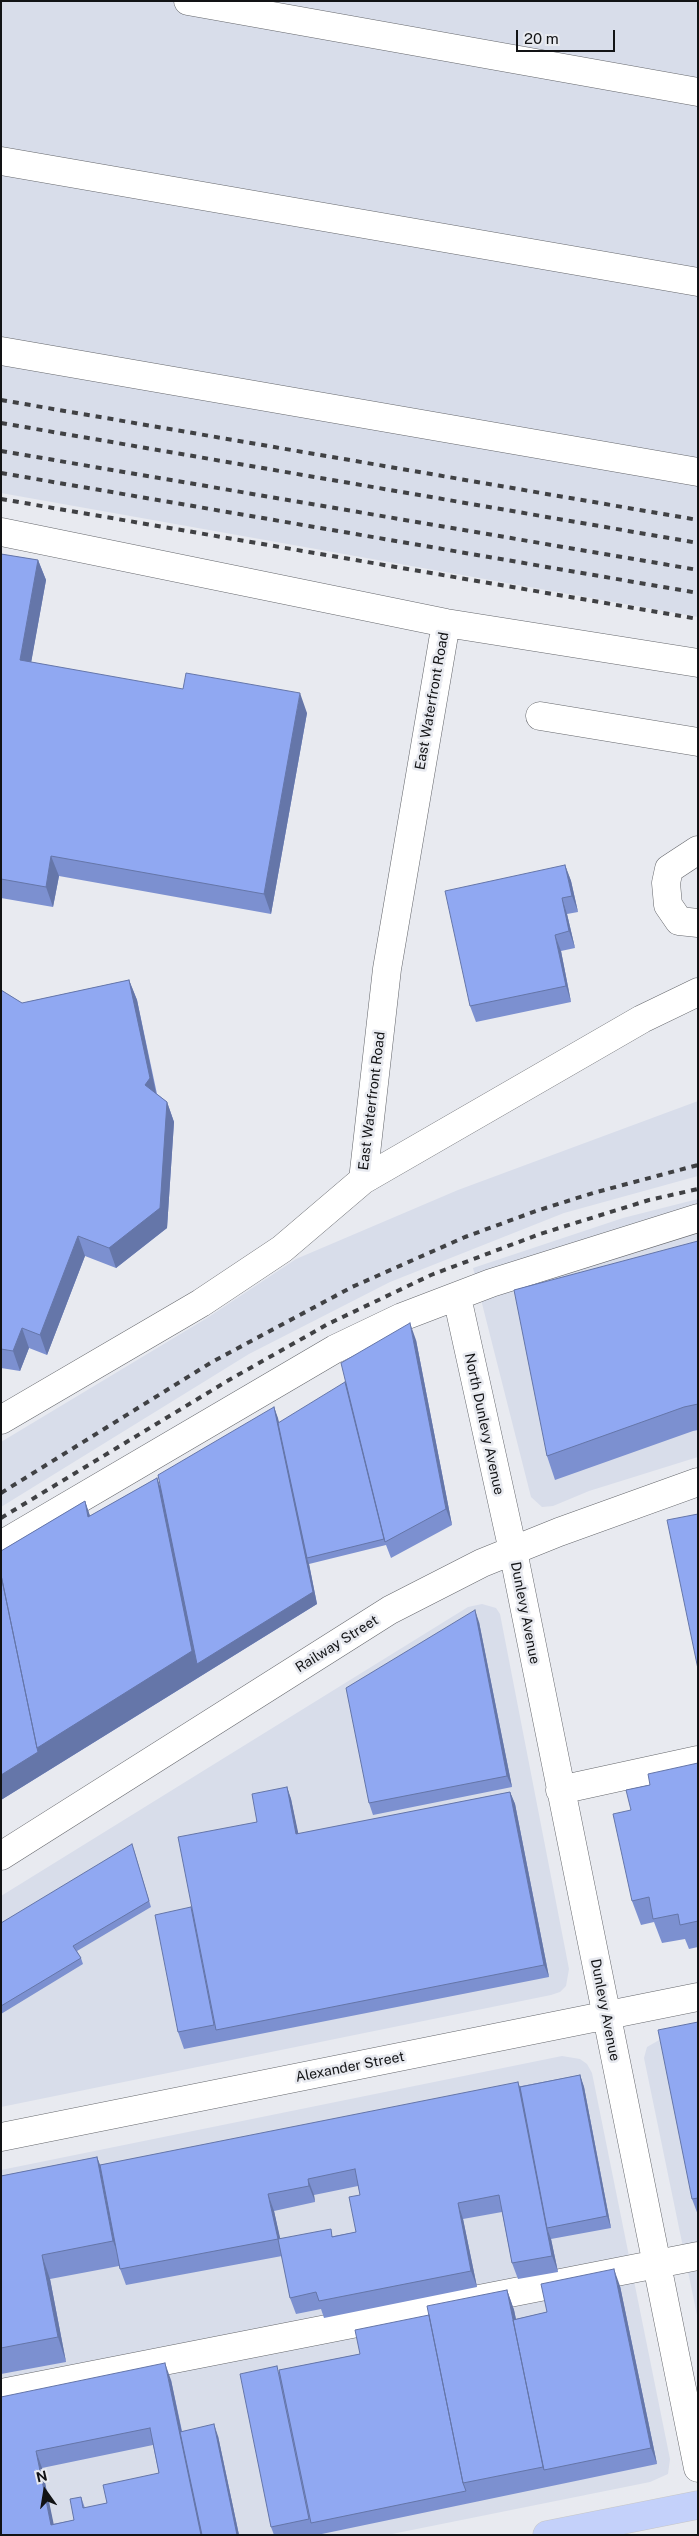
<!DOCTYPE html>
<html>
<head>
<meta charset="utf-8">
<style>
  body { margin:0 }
  #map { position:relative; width:699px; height:2536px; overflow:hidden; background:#e8eaf0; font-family:"Public Sans",sans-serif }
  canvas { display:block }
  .frame { position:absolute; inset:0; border:2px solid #121315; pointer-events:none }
  .north { position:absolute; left:20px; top:2466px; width:50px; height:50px; -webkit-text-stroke:4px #e8eaf0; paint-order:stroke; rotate:347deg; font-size:14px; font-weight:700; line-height:20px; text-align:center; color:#121315 }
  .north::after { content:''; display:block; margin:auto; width:18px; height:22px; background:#121315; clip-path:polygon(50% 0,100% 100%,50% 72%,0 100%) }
  .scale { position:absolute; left:516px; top:30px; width:99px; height:22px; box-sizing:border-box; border:2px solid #121315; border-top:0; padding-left:6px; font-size:15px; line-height:18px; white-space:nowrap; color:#121315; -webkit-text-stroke:4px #e8eaf0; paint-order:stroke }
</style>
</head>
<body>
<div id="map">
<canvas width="699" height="2536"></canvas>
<div class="frame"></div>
<div class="north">N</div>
<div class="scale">20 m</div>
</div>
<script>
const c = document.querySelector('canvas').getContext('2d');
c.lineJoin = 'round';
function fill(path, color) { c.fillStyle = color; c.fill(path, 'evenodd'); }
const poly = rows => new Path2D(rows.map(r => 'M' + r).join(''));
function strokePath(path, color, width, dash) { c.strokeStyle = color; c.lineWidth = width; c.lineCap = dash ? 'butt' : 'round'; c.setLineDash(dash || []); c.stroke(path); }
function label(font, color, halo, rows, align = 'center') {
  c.font = font + ' "Public Sans",sans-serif'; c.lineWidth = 5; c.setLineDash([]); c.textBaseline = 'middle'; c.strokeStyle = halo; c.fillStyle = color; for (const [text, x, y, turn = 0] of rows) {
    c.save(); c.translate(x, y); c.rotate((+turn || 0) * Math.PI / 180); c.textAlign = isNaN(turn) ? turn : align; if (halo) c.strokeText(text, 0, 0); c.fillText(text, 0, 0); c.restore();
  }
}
fill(poly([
  [1,1,698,1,698,617,1,493],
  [698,1101,698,1176,564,1213,390,1282,249,1354,1,1507,1,1442,207,1318,296,1259,458,1190],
  [698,1199,698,1457,589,1491,553,1506,542,1507,531,1497,473,1268,623,1218],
  [482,1604,496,1608,500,1614,569,1969,566,1986,560,1992,551,1995,1,2107,1,1896,468,1607],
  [698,2032,698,2320,644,2058,647,2047,661,2039],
  [562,2056,580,2059,587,2064,592,2073,670,2459,668,2474,650,2482,387,2535,1,2535,1,2170]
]), '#d8ddea');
const minor = poly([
  [188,1,698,92],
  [1,161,698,282],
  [1,351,698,472],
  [1,532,446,623,698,663],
  [540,716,698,742],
  [698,850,669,869,666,883,668,905,679,921,698,923],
  [363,1180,387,969,446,623],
  [457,1297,513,1551,698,2468],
  [1,1420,201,1303,282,1249,363,1180,642,1019,698,992],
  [1,1545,335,1349,402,1317,491,1283,698,1218],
  [560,1790,698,1760],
  [1,1856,390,1610,482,1563,559,1532,698,1482],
  [1,2137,698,1997],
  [1,2393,698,2256]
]);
const major = poly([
  [547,2535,698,2505]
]);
strokePath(minor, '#65676c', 29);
strokePath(major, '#c6c6c7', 29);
strokePath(minor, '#fff', 28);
strokePath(major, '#c4d1fa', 28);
strokePath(poly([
  [1,400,698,520],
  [1,423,698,543],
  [1,451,698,570],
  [1,473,698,593],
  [1,499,698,619],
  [1,1493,212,1362,352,1287,465,1237,536,1211,593,1193,698,1165],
  [1,1518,229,1380,328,1324,431,1275,540,1234,649,1200,698,1189]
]), '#404144', 4, [6, 6]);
fill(poly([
  [1,554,38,560,46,580,31,662,307,713,271,914,59,876,53,907,1,898],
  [565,865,571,881,578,912,567,914,575,948,561,951,571,1002,476,1022,470,1006],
  [129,980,137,1000,157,1094,167,1102,174,1122,167,1228,116,1268,85,1256,47,1355,29,1348,20,1371,1,1368,1,990,22,1003],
  [698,1241,698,1430,693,1431,555,1480,547,1456],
  [416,1340,452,1525,391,1558,386,1545,309,1564,317,1604,1,1800,1,1551,85,1501,90,1516,157,1478,161,1490,274,1407,279,1423],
  [479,1622,512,1787,373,1815,369,1803],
  [698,1763,698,1947,689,1949,685,1939,662,1943,654,1922,641,1925,632,1901,631,1810],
  [287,1787,291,1799,298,1834,510,1792,515,1804,549,1977,184,2049,178,2032,191,1907,193,1912,257,1822],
  [134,1850,151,1907,77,1951,81,1958,83,1964,1,2014,1,1923],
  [698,2022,698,2215,692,2199],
  [580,2075,584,2087,611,2228,551,2239,558,2272,518,2279,512,2263,502,2212,463,2219,477,2287,324,2318,321,2309,296,2314,290,2298,282,2256,126,2285,119,2266,50,2279,66,2362,1,2374,1,2176,97,2157,100,2165],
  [358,2186,360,2195,356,2232,334,2236,280,2239,274,2211,315,2202,314,2195],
  [620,2286,657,2464,317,2535,274,2535,271,2527,279,2370,360,2354,429,2315,507,2290,514,2310,516,2319,547,2312],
  [171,2380,182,2431,218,2436,239,2535,1,2535,1,2397],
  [153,2445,159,2473,107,2503,85,2508,81,2497,74,2520,53,2524,42,2468]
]), '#7c90d0');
fill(poly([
  [38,560,46,580,28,680,20,660],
  [300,693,307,713,271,914,264,894],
  [51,856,59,876,53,907,46,887],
  [565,865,571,881,578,912,572,896],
  [562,898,567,914,575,948,569,931],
  [555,935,561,951,571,1002,566,986],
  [129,980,137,1000,157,1098,145,1085],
  [167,1102,174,1122,167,1228,116,1268,109,1248],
  [78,1236,85,1256,47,1355,40,1335],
  [410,1323,416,1340,452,1525,446,1509],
  [22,1328,29,1348,20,1371,13,1351],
  [274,1407,278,1418,308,1558,307,1558,309,1564,317,1604,1,1800,1,1775,37,1748,157,1478,166,1502],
  [85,1501,93,1525,88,1517],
  [475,1610,479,1622,512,1787,507,1776],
  [287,1787,291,1799,301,1846,296,1834],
  [510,1792,515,1804,549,1977,544,1965],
  [580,2075,584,2087,611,2228,607,2216],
  [518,2082,524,2098,547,2228,551,2239,558,2272,552,2256],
  [97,2157,106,2181,122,2265,113,2241],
  [308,2179,314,2195,315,2202,309,2186],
  [268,2194,274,2211,284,2255,278,2239],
  [458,2203,463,2219,477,2287,471,2271],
  [42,2255,50,2279,66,2362,58,2337],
  [614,2269,620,2286,657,2464,651,2448],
  [507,2290,514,2310,547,2470,544,2470,543,2467],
  [165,2363,171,2380,203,2535,201,2535],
  [214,2424,218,2436,239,2535,237,2535],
  [36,2451,42,2468,56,2535,51,2525]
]), '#6576a9');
const building = poly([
  [1,554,38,560,20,660,183,689,186,673,300,693,264,894,51,856,46,887,1,879,1,554],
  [565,865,572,896,562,898,569,931,555,935,566,986,470,1006,445,891,565,865],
  [129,980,150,1078,145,1085,167,1102,160,1208,109,1248,78,1236,40,1335,22,1328,13,1351,1,1349,1,990,22,1003,129,980],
  [698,1241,698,1404,684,1407,547,1456,514,1290,698,1241],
  [410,1323,446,1509,385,1542,341,1363,410,1323],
  [345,1382,384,1539,307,1558,278,1423,345,1382],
  [274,1407,313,1592,197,1664,158,1475,274,1407],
  [157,1478,192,1651,37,1748,1,1575,1,1551,85,1501,88,1517,157,1478],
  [698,1514,698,1669,667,1520,698,1514],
  [1,1575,37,1748,38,1752,1,1775,1,1575],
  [475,1610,507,1776,369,1803,346,1688,475,1610],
  [698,1763,698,1921,680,1925,678,1914,653,1919,649,1897,632,1901,613,1814,631,1810,626,1790,650,1785,648,1774,698,1763],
  [287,1787,296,1834,510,1792,544,1965,216,2030,178,1837,257,1822,252,1794,287,1787],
  [132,1844,149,1901,73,1946,81,1958,1,2006,1,1923,132,1844],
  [191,1907,214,2025,178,2032,155,1915,191,1907],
  [698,2022,698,2198,692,2199,658,2030,698,2022],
  [580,2075,607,2216,547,2228,520,2087,580,2075],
  [518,2082,552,2256,512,2263,499,2195,458,2203,471,2271,319,2301,316,2292,290,2298,278,2239,120,2269,100,2165,518,2082],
  [355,2169,360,2195,349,2197,356,2232,332,2237,331,2229,278,2239,268,2194,309,2186,308,2179,355,2169],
  [97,2157,113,2241,42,2255,58,2337,1,2348,1,2176,97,2157],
  [614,2269,651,2448,544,2470,513,2320,547,2312,541,2284,614,2269],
  [507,2290,543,2467,463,2483,427,2306,507,2290],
  [429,2315,463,2483,466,2491,311,2523,279,2370,360,2354,355,2330,429,2315],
  [165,2363,201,2535,1,2535,1,2397,165,2363],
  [150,2428,159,2473,103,2485,107,2503,83,2508,81,2497,70,2499,74,2520,51,2525,36,2451,150,2428],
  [277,2366,309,2519,271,2527,240,2374,277,2366],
  [214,2424,237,2535,202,2535,180,2432,214,2424]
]);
fill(building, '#90a8f2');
strokePath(building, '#6576a9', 1);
label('14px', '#121315', '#e8eaf0', [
  ["East Waterfront Road",432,701,-80],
  ["East Waterfront Road",372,1101,-83],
  ["North Dunlevy Avenue",484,1424,78],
  ["Dunlevy Avenue",525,1613,79],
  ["Railway Street",337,1644,-32],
  ["Dunlevy Avenue",605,2010,79],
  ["Alexander Street",350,2067,-11]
]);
</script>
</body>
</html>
